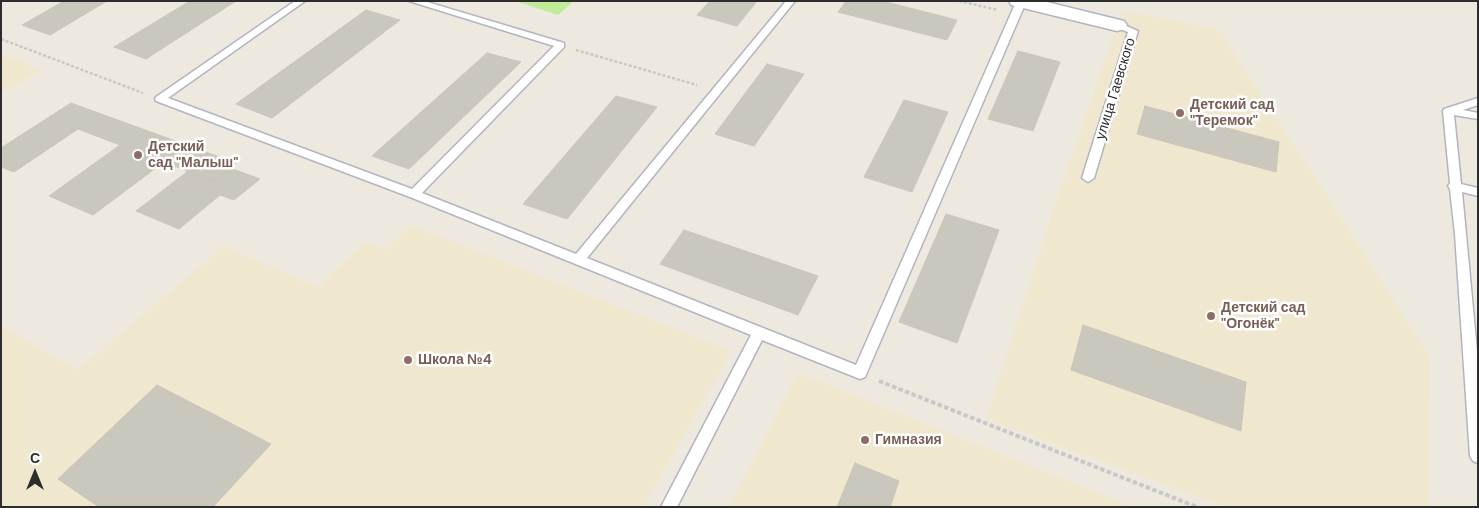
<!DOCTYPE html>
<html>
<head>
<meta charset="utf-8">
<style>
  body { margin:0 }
  #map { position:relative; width:1479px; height:508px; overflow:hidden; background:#eee9df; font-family:"DM Sans",sans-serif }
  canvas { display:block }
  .frame { position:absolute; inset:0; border:2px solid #2d2d2d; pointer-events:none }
  .north { position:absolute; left:10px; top:448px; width:50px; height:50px; -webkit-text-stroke:4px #fff; paint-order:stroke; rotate:0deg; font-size:14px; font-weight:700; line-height:20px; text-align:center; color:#2d2d2d }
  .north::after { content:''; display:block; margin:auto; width:18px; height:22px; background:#2d2d2d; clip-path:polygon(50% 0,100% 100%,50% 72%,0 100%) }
</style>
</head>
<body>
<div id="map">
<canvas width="1479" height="508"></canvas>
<div class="frame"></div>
<div class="north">С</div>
</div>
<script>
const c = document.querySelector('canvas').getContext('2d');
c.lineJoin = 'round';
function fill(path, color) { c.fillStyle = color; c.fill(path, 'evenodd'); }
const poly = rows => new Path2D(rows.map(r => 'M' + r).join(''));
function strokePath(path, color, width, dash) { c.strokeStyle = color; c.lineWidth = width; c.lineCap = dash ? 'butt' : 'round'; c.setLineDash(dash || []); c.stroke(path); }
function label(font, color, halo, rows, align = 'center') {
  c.font = font + ' "DM Sans",sans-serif'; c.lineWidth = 5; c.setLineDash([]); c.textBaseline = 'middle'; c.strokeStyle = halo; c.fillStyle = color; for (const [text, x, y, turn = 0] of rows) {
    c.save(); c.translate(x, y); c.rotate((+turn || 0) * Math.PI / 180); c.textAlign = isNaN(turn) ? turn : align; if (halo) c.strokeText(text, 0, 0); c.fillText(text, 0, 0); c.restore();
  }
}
fill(poly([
  [1122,11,1218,28,1378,275,1430,357,1428,507,1225,507,986,419,1057,198],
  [1,53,42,70,1,93],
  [410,225,732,351,643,507,1,507,1,326,78,370,224,246,318,287,366,241,386,249],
  [798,373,1134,507,729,507]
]), '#efe8cf');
fill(poly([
  [515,1,574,1,558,15]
]), '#c0eb98');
const building = poly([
  [64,1,107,1,50,35,22,25,64,1],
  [190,1,236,1,146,59,114,47,190,1],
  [710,1,757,1,737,26,697,15,710,1],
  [846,1,882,1,957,20,947,40,838,12,846,1],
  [366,10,400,20,272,118,236,104,366,10],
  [1018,51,1060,62,1033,131,988,119,1018,51],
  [487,53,521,62,409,169,372,156,487,53],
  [767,64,804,74,754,146,715,134,767,64],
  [616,96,657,107,567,219,523,204,616,96],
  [904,100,948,112,912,192,864,177,904,100],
  [71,103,236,163,214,181,164,162,93,215,49,196,120,145,78,129,14,172,1,167,1,148,71,103],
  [1145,106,1279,142,1276,172,1137,134,1145,106],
  [230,168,260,179,234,200,220,195,179,229,136,211,188,171,214,181,230,168],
  [946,214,999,230,957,343,899,322,946,214],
  [684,230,818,276,798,315,660,264,684,230],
  [1083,325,1246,382,1241,431,1071,370,1083,325],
  [157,385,271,444,213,507,99,507,58,479,157,385],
  [855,463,899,481,890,507,837,507,855,463]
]);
fill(building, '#cac7bd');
strokePath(building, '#cac5b8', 1);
const lane = poly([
  [295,1,305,1,168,98,412,189,554,46,409,1,424,1,564,43,564,47,422,193,576,254,786,1,795,1,587,258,856,365,1016,2,1026,2,865,377,860,379,855,377,762,340,677,507,661,507,751,335,410,197,156,101,155,99,156,97,295,1],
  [1117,22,1138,31,1094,178,1088,182,1082,178,1128,32,1114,27,1112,25,1117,22],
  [1478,98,1478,105,1463,110,1478,113,1478,119,1454,115,1461,184,1478,188,1478,196,1462,192,1478,362,1478,463,1473,461,1470,456,1455,234,1450,189,1448,186,1450,183,1443,111,1444,109,1478,98]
]);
const street = poly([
  [1009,1,1043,1,1124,21,1127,25,1124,29,1117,31,1011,5,1009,1]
]);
strokePath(lane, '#b3b4c0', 3);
strokePath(street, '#b3b4c0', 3);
strokePath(poly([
  [959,1,998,10],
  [1,39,143,93],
  [576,50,697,85]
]), '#c8c8c8', 2.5, [3, 2]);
strokePath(poly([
  [879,381,1197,507]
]), '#c8c8c8', 4, [4.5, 2.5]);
fill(lane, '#fff');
fill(street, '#fff');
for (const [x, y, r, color] of [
  [1180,113,5,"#8d6e63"],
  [138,155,5,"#8d6e63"],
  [1211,316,5,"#8d6e63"],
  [408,360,5,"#8d6e63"],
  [865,440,5,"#8d6e63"]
]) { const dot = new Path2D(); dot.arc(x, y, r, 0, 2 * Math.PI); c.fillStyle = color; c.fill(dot); strokePath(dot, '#fff', 2); }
label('14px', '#2d2d2d', '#fff', [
  ["улица Гаевского",1116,89,-73]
]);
label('bold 14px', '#785e54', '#fff', [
  ["Детский сад",1190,105],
  ["\"Теремок\"",1190,121],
  ["Детский",148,147],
  ["сад \"Малыш\"",148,163],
  ["Детский сад",1221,308],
  ["\"Огонёк\"",1221,324],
  ["Школа №4",418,360],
  ["Гимназия",875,440]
], 'left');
</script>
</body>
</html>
